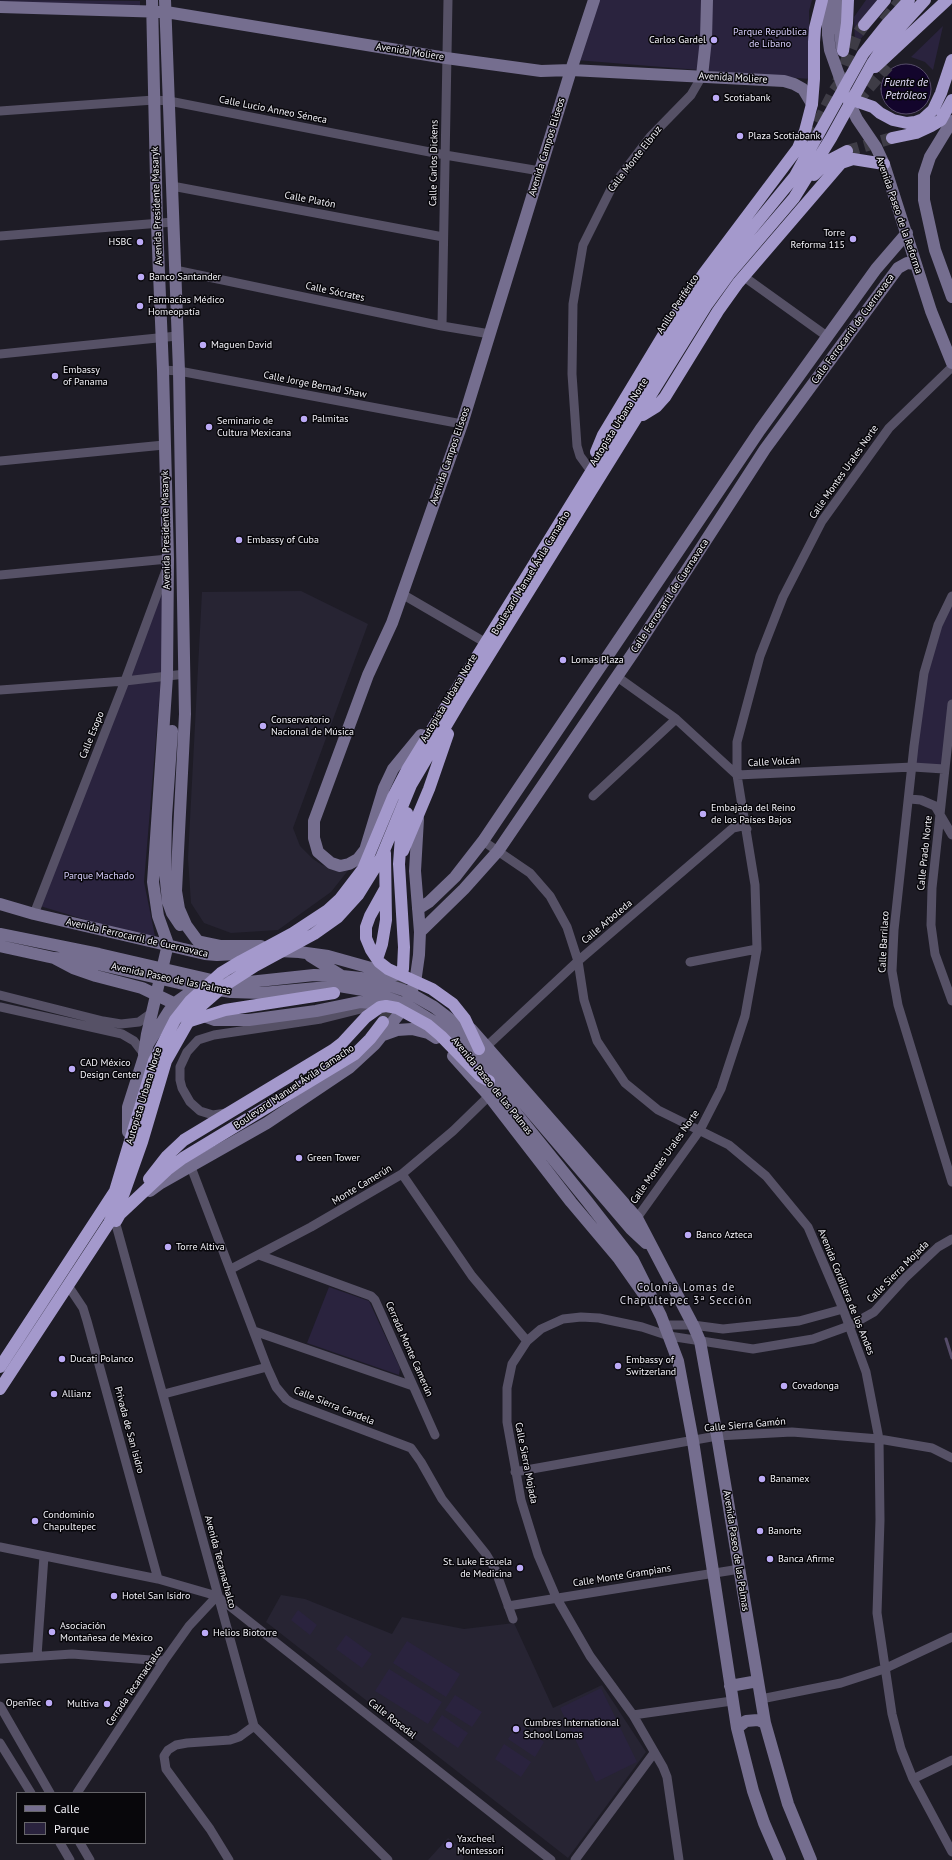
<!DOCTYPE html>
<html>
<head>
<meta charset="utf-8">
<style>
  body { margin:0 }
  #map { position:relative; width:952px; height:1860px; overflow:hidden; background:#1e1c26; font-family:"PT Sans",sans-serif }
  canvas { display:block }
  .legend { position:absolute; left:16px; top:1792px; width:130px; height:52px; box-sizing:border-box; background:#08070b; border:1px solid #66656a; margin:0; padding:5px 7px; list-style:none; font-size:12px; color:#f3f2f8 }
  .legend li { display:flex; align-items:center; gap:8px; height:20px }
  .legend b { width:20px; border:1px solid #66656a }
</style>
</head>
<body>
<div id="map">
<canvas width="952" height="1860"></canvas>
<ul class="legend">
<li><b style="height:5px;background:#756e8f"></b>Calle</li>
<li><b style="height:11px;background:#2a233e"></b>Parque</li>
</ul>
</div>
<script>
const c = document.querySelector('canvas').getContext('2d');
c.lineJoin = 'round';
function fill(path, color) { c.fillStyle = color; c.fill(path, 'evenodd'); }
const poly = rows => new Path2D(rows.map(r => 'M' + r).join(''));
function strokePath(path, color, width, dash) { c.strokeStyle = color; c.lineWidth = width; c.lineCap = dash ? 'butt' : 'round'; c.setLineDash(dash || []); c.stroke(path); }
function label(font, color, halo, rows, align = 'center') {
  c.font = font + ' "PT Sans",sans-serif'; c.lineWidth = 3; c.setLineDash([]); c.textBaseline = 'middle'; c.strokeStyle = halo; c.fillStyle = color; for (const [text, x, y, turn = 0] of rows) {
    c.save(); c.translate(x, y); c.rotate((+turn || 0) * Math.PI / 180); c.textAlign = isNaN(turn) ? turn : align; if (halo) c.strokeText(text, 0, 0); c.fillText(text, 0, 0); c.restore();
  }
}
fill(poly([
  [301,591,368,624,293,828,300,846,313,859,322,865,338,869,350,868,331,892,278,930,231,933,204,923,191,903,188,858,202,592],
  [281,1595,305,1599,392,1634,402,1617,464,1629,514,1623,553,1708,602,1685,646,1752,568,1858,266,1622],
  [448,1838,465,1852,463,1860,428,1860]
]), '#272433');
fill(poly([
  [0,0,140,1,140,10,0,7],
  [597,0,812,0,809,11,810,79,576,60],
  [866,0,880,0,861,25,867,31,855,46,854,17],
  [943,26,933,70,925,62,911,57],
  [167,572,166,617,144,882,156,941,40,906],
  [952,596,952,706,944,769,913,767,924,673],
  [329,1287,369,1301,400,1368,399,1375,307,1343],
  [298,1610,317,1625,310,1635,291,1620],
  [346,1635,372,1654,362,1668,336,1649],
  [407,1641,460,1674,446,1697,393,1663],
  [389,1669,442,1702,428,1724,375,1691],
  [601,1688,637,1762,596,1782,560,1708],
  [455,1695,482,1712,472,1727,445,1710],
  [442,1715,468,1733,458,1748,432,1730],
  [518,1724,544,1742,535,1757,508,1739],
  [504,1744,531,1762,521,1777,495,1759]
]), '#2a233e');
const water = poly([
  '881 89a25 25 0 1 1 50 0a25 25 0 1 1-50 0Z'
]);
fill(water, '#13052c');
strokePath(water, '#564c69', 1);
strokePath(poly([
  [946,1339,952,1358]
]), '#564c69', 3);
strokePath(poly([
  [884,21,901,0],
  [838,82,856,36,864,25],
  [857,101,888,66],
  [810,139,834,91,846,75],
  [847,151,892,138],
  [383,1022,397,997,403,969]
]), '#3e3c46', 12, [12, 6]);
strokePath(poly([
  [0,111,154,100,169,101,445,155,540,171],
  [172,186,443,237],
  [0,236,173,222],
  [175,270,442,326,490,334],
  [743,276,828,337],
  [442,326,448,0],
  [0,354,177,336],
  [163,370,179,371,462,424],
  [0,461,164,445],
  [588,467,580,456,577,446,572,374,573,304,583,245,612,187,650,137,691,95,702,76],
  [0,575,168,559],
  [402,594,481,640],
  [952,596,938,625,924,673,914,746,894,930,892,971,898,1005,952,1182],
  [616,676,676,719,737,775,913,767,944,769],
  [0,690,125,681,185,674],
  [952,704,932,888,931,925,935,954,952,1001],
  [593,796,676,719],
  [910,799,921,800,935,806,952,835],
  [483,841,530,873,550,896,567,927,578,961,584,1000,597,1041,625,1083,658,1110,729,1145,766,1176,808,1227,843,1309,866,1372,879,1439,880,1520,877,1613,892,1714,901,1749,913,1779,952,1852],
  [34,914,125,681,166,570],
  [690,962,757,949],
  [0,995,103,1021,121,1024,139,1022,153,1012],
  [0,1007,122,1034,134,1041,144,1054],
  [487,1046,578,961,733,828,742,826,747,829],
  [226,1113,213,1115,200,1111,190,1102,182,1088,180,1080,180,1067,187,1052,198,1040,214,1035,321,1019,373,1006],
  [191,1167,267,1367,276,1387,286,1399,292,1403,411,1448,421,1462,442,1499,486,1554,495,1569,513,1619],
  [402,1174,472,1276,527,1341],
  [637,1218,700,1130,721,1089,745,1016,757,949,755,885,737,775,737,742,760,656,783,597,822,521,889,428,952,367],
  [115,1221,254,1726,388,1860],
  [259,1255,371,1296,375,1300,435,1435],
  [231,1269,311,1227,402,1174,453,1131,489,1096],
  [71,1290,83,1308,87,1321,158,1579],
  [665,1325,693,1325,723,1329,799,1321,843,1309],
  [254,1331,413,1386],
  [164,1394,267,1367],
  [515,1472,717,1436,792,1432,879,1439,932,1448,952,1458],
  [0,1547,158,1579,217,1596,551,1860],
  [508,1606,740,1569],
  [37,1656,44,1556],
  [0,1659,72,1654,164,1661],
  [761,1699,841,1683,884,1669,952,1637],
  [0,1706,50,1793],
  [633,1715,732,1701],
  [0,1743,31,1793],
  [913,1779,952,1760],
  [77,1793,164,1661,189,1626,217,1596],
  [60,1843,70,1860],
  [80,1843,90,1860],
  [229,1860,210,1829,166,1769,164,1756,168,1750,176,1745,187,1743,230,1740,239,1737,254,1726],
  [575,1860,654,1753],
  [679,1860,667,1777,663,1767,633,1715,590,1656,556,1597,538,1555,521,1500,507,1422,507,1388,512,1364,527,1341,541,1329,563,1319,581,1317,599,1318,642,1327,669,1336,753,1349,813,1339,849,1326,874,1312,905,1278,938,1247,952,1239]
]), '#565166', 9);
strokePath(poly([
  [165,0,179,371,185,714,176,891,179,909,186,925,197,940,214,954],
  [828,0,828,35,830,50,847,98,857,119,876,147,884,164,931,311,952,363],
  [838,0,839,26,842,48],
  [0,7,166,12,446,58,541,71,571,70,784,81,794,84,803,89,812,104],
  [702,76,706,39,707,0],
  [952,121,930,157,924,175,924,200,935,250,952,297],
  [172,731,166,817,165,871,168,902,172,913,180,925],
  [365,850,358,859,349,864,340,866,331,863,318,852,314,838,314,821,368,675,392,623,462,424,571,70,594,0],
  [363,857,384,788,393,769,421,735],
  [0,904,34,914,205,954,217,955,257,953],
  [418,909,429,902,455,877,483,841,760,430,876,269,907,233],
  [420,932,464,889,498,851,635,650,765,449,898,268,907,263,916,264],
  [0,934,99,954,216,981,249,982,314,975,342,976,370,979,406,991,434,1007,455,1023,631,1229,646,1243],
  [202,942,221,946,261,946],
  [0,946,54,958,73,968,96,976,142,988,190,1011,215,1020,249,1020,316,1011,360,1002,392,1005],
  [279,951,299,952,328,956,396,975],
  [310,956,342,976],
  [54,958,76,959,179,983,231,992,262,993,339,986,369,991,405,1004,436,1023,457,1040,587,1201,633,1260,661,1316,678,1361,693,1441,737,1728,753,1791,764,1823,780,1860],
  [471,1029,637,1218,693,1325,700,1341,717,1436,765,1723,788,1804,811,1860],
  [383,1035,397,1030,412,1029,428,1033,436,1038],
  [144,1054,147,1034,168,944,158,916,153,882,167,676,168,559,163,370,157,224,152,0],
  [453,1056,489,1096,571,1202,619,1259,645,1296],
  [128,1132,128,1107,148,1044,169,1011,178,1001,202,984],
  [150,1191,161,1183,267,1123,349,1068,375,1044,403,1009,415,983,419,955,420,932,415,871,418,819],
  [730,1686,758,1681],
  [737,1728,746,1721,758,1720,765,1723]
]), '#756e8f', 12);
strokePath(poly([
  [864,25,885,0],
  [843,51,847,23,848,0],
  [875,67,947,0],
  [847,98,873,107,880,113,893,120,907,123,915,122,923,119,933,110,941,93,952,60],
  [892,138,916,133,931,126,941,120,952,100],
  [814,175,828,161,847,151],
  [643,415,656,407,665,397,718,311,738,283,841,163,853,159,884,164],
  [596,452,603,435,670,324,704,273,798,148,805,131,812,104,814,79,814,42,815,28,822,0],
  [403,851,429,789,448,734],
  [385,889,370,916,366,927,366,938,371,950,379,962,388,969,432,989,453,1004,465,1019,479,1049],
  [378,956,382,944,386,920,385,853],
  [403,969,404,947,399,864,401,836,407,813],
  [190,1021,225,1010,334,993],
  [149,1179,167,1156,184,1140,333,1050,342,1043,366,1017,380,1007,386,1006,397,1008,428,1025,441,1036,480,1076,489,1081],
  [116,1221,120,1214,167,1170,183,1158,355,1054,370,1039,383,1022],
  [0,1367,115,1191,154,1061,175,1020,190,1001,221,973,241,961,293,933,328,910,340,899,363,869,393,797,407,770,683,323,727,259,795,176,863,54,887,24,909,0],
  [0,1389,109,1223,124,1193,142,1142,166,1061,187,1024,201,1006,224,986,255,966,314,934,338,917,358,895,381,858,411,785,463,697,706,306,730,273,794,198,831,138,873,62,885,44,925,0]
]), '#a499cc', 12);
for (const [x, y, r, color] of [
  [714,40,4,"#bcaaf6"],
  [716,98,4,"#bcaaf6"],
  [740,136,4,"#bcaaf6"],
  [853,239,4,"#bcaaf6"],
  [140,242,4,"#bcaaf6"],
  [141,277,4,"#bcaaf6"],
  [140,306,4,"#bcaaf6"],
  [203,345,4,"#bcaaf6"],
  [55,376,4,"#bcaaf6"],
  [304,419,4,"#bcaaf6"],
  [209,427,4,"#bcaaf6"],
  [239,540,4,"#bcaaf6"],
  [563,660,4,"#bcaaf6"],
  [263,726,4,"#bcaaf6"],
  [703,814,4,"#bcaaf6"],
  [72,1069,4,"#bcaaf6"],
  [299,1158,4,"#bcaaf6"],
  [688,1235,4,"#bcaaf6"],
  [168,1247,4,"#bcaaf6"],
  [62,1359,4,"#bcaaf6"],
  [618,1366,4,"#bcaaf6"],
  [784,1386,4,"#bcaaf6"],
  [54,1394,4,"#bcaaf6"],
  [762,1479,4,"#bcaaf6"],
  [35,1521,4,"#bcaaf6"],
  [760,1531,4,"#bcaaf6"],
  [770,1559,4,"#bcaaf6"],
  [520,1568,4,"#bcaaf6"],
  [114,1596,4,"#bcaaf6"],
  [52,1632,4,"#bcaaf6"],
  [205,1633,4,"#bcaaf6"],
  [49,1703,4,"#bcaaf6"],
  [107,1704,4,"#bcaaf6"],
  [516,1729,4,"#bcaaf6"],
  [449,1845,4,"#bcaaf6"]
]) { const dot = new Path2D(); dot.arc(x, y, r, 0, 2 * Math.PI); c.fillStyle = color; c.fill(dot); strokePath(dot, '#08070b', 1.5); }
label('10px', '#d7cefc', '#08070b', [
  ["Parque República",770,32],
  ["de Líbano",770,44],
  ["Parque Machado",99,876]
]);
label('10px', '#f3f2f8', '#08070b', [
  ["Carlos Gardel",706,40,"right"],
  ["Scotiabank",724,98],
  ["Plaza Scotiabank",748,136],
  ["Torre",845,233,"right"],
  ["Reforma 115",845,245,"right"],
  ["HSBC",132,242,"right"],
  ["Banco Santander",149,277],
  ["Farmacias Médico",148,300],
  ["Homeopatía",148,312],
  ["Maguen David",211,345],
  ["Embassy",63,370],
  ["of Panama",63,382],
  ["Palmitas",312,419],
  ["Seminario de",217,421],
  ["Cultura Mexicana",217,433],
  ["Embassy of Cuba",247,540],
  ["Lomas Plaza",571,660],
  ["Conservatorio",271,720],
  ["Nacional de Música",271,732],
  ["Embajada del Reino",711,808],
  ["de los Países Bajos",711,820],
  ["CAD México",80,1063],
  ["Design Center",80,1075],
  ["Green Tower",307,1158],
  ["Banco Azteca",696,1235],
  ["Torre Altiva",176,1247],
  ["Ducati Polanco",70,1359],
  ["Embassy of",626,1360],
  ["Switzerland",626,1372],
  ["Covadonga",792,1386],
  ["Allianz",62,1394],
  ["Banamex",770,1479],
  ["Condominio",43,1515],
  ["Chapultepec",43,1527],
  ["Banorte",768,1531],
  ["Banca Afirme",778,1559],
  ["St. Luke Escuela",512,1562,"right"],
  ["de Medicina",512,1574,"right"],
  ["Hotel San Isidro",122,1596],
  ["Asociación",60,1626],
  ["Montañesa de México",60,1638],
  ["Helios Biotorre",213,1633],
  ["OpenTec",41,1703,"right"],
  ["Multiva",99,1704,"right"],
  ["Cumbres International",524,1723],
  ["School Lomas",524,1735],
  ["Yaxcheel",457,1839],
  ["Montessori",457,1851]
], 'left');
label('10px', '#f3f2f8', '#08070b', [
  ["Avenida Moliere",410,52,9],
  ["Avenida Moliere",733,78,3],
  ["Calle Lucio Anneo Séneca",273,110,11],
  ["Avenida Campos Elíseos",547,147,-73],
  ["Calle Monte Elbruz",635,159,-52],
  ["Calle Carlos Dickens",434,163,-89],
  ["Calle Platón",310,200,11],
  ["Avenida Presidente Masaryk",157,206,-92],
  ["Avenida Paseo de la Reforma",899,215,71],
  ["Calle Sócrates",335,292,12],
  ["Anillo Periférico",678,304,-57],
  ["Calle Ferrocarril de Cuernavaca",853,329,-54],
  ["Calle Jorge Bernad Shaw",315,385,11],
  ["Autopista Urbana Norte",619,422,-58],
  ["Avenida Campos Elíseos",450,456,-71],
  ["Calle Montes Urales Norte",844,472,-55],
  ["Avenida Presidente Masaryk",166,530,-91],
  ["Boulevard Manuel Ávila Camacho",531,573,-59],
  ["Calle Ferrocarril de Cuernavaca",670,596,-57],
  ["Autopista Urbana Norte",449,698,-59],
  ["Calle Esopo",92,735,-68],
  ["Calle Volcán",774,762,-3],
  ["Calle Prado Norte",925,853,-84],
  ["Calle Arboleda",607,922,-40],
  ["Avenida Ferrocarril de Cuernavaca",137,938,13],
  ["Calle Barrilaco",884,942,-87],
  ["Avenida Paseo de las Palmas",171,979,12],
  ["Avenida Paseo de las Palmas",492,1086,51],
  ["Boulevard Manuel Ávila Camacho",294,1087,-34],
  ["Autopista Urbana Norte",144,1096,-73],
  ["Calle Montes Urales Norte",665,1157,-55],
  ["Monte Camerún",362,1185,-31],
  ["Calle Sierra Mojada",898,1272,-45],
  ["Avenida Cordillera de los Andes",846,1292,68],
  ["Cerrada Monte Camerún",409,1349,66],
  ["Calle Sierra Candela",334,1406,22],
  ["Calle Sierra Gamón",745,1425,-5],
  ["Privada de San Isidro",129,1430,75],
  ["Calle Sierra Mojada",526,1463,79],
  ["Avenida Paseo de las Palmas",736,1551,81],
  ["Avenida Tecamachalco",220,1562,75],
  ["Calle Monte Grampians",622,1576,-9],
  ["Cerrada Tecamachalco",135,1686,-56],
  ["Calle Rosedal",392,1719,38]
]);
label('italic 11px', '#e4defc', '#08070b', [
  ["Fuente de",906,83],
  ["Petróleos",906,96]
]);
c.letterSpacing = '1px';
label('11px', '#dcdae7', '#08070b', [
  ["Colonia Lomas de",686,1288],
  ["Chapultepec 3ª Sección",686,1301]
]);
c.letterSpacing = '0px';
</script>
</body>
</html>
